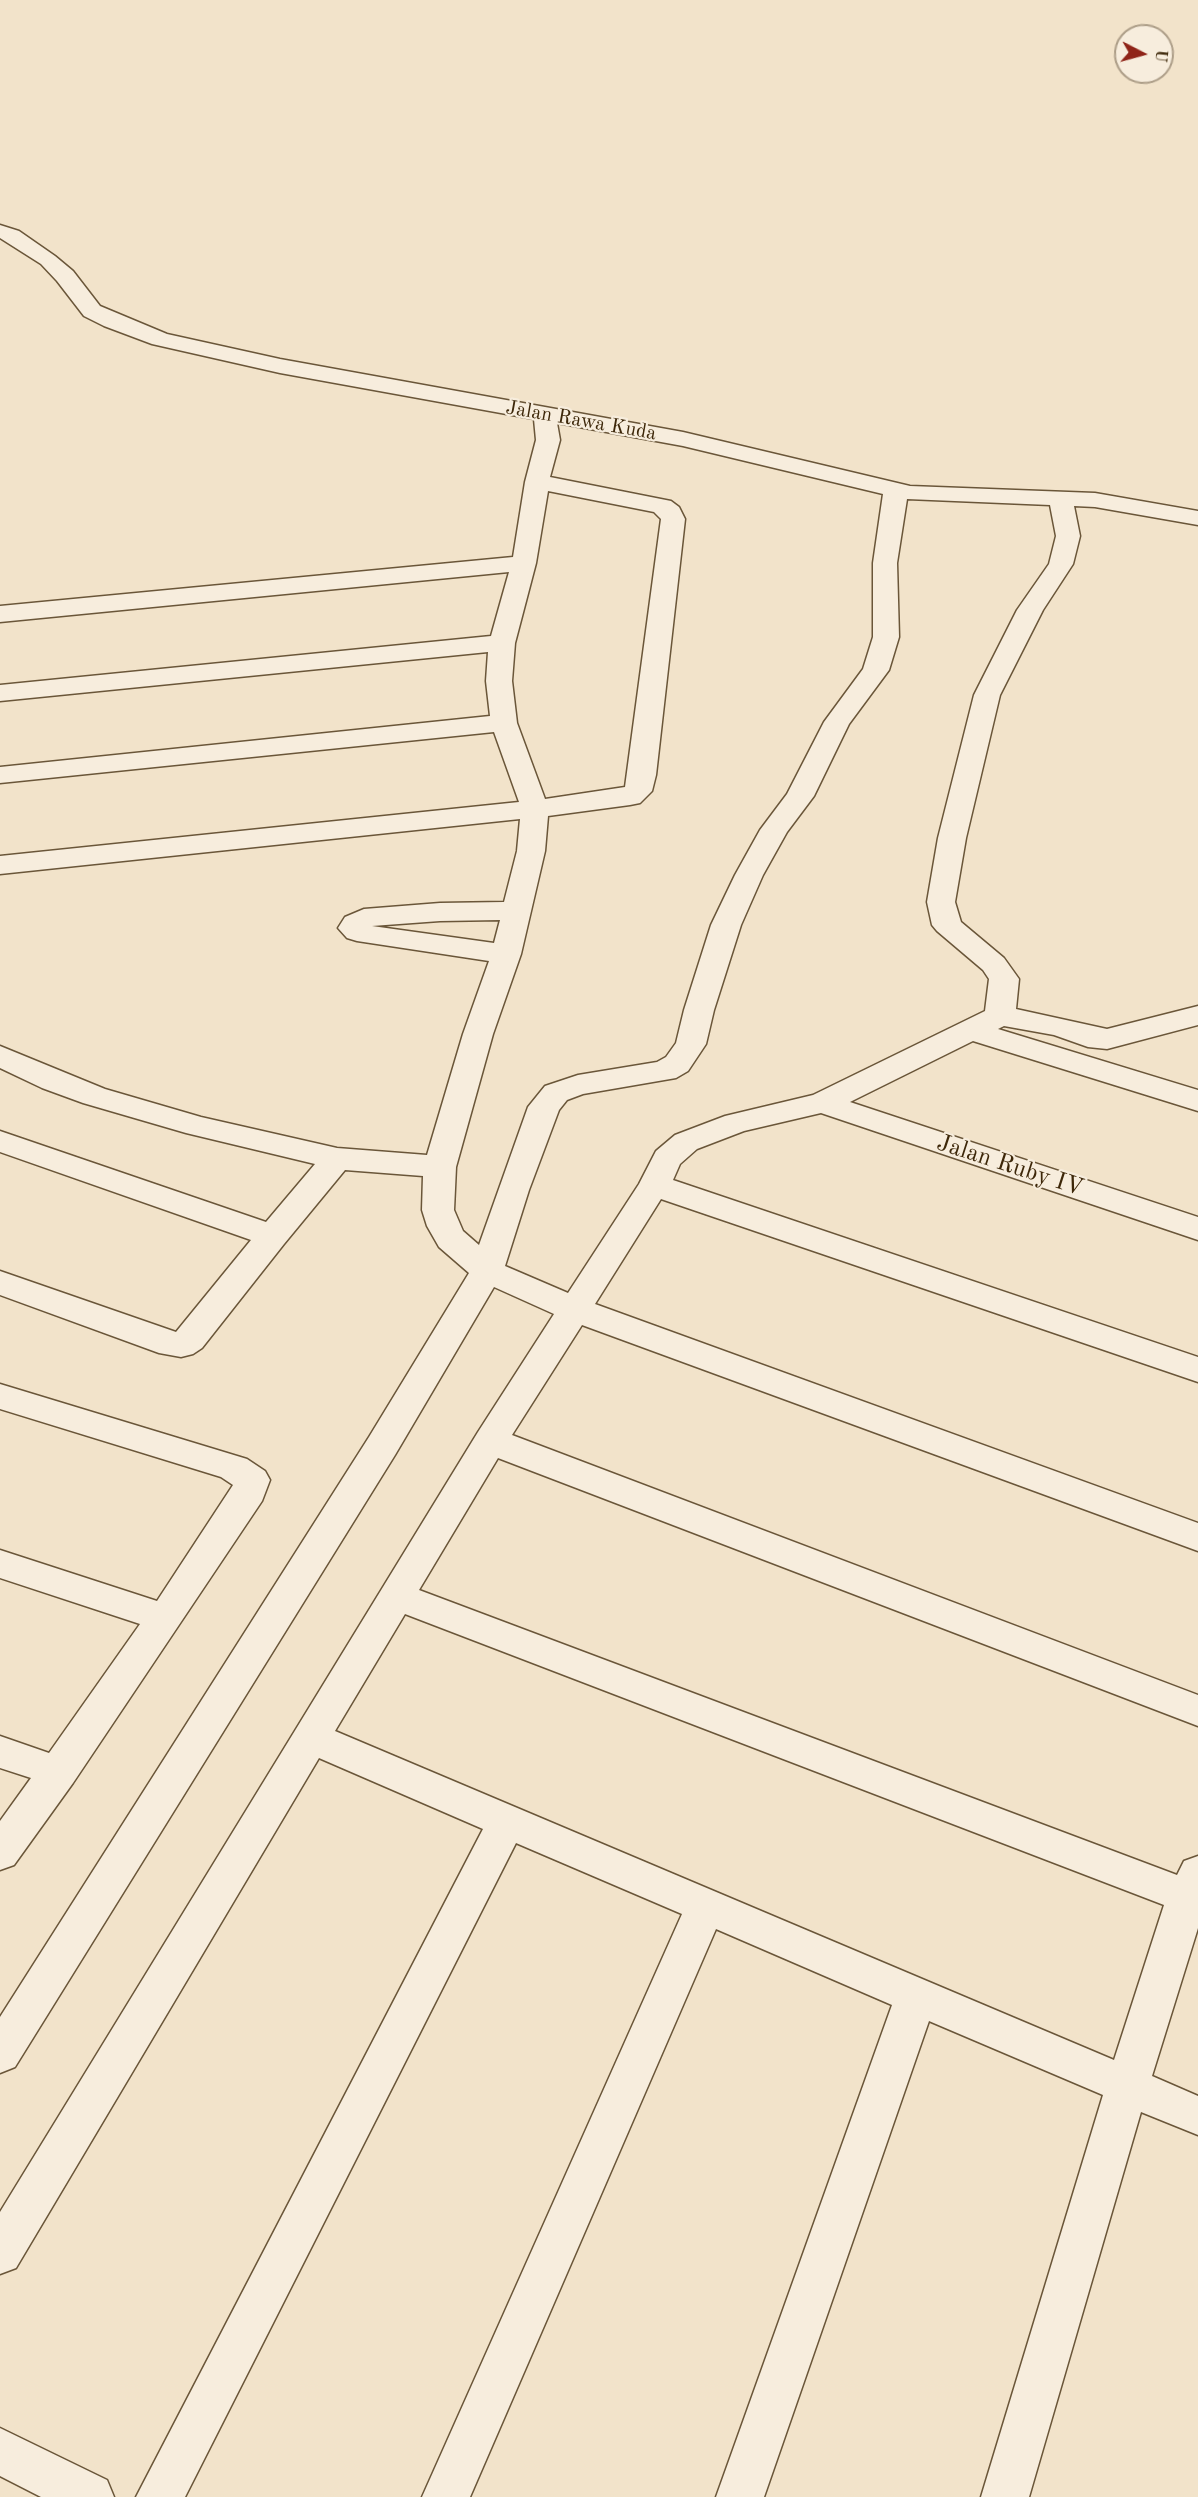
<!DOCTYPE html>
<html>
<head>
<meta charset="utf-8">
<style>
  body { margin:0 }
  #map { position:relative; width:1198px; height:2497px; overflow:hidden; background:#f2e3ca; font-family:"Old Standard TT",serif }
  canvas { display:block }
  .north { position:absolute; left:1114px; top:24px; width:60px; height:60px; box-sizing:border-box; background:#f7eddd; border:2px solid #ad9e88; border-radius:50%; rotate:96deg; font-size:16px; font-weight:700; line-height:24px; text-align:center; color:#3d2709 }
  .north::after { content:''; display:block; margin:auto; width:21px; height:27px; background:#8f2418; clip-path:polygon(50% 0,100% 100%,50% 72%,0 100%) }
</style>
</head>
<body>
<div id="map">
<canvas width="1198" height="2497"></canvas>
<div class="north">U</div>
</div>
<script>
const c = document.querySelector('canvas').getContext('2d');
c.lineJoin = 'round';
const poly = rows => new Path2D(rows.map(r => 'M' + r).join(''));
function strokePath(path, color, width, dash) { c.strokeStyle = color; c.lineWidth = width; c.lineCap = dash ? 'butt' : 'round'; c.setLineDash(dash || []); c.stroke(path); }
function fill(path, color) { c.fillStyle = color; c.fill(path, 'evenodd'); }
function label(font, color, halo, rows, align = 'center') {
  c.font = font + ' "Old Standard TT",serif'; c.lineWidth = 4.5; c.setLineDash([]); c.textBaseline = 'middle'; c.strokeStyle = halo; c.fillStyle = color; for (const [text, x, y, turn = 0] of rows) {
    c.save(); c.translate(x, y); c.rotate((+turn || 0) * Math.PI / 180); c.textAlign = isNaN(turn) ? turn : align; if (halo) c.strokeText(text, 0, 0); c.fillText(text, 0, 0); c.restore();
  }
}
const minor = poly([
  [0,225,19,231,55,256,73,271,100,306,167,334,280,359,683,432,910,486,1095,493,1198,511,1198,525,1095,507,1074,506,1080,536,1073,564,1043,610,1000,695,966,838,955,902,961,922,1004,958,1019,979,1016,1009,1107,1029,1198,1006,1198,1025,1107,1049,1088,1047,1054,1035,1004,1026,998,1029,1198,1090,1198,1111,973,1041,850,1102,1198,1217,1198,1240,821,1113,744,1131,697,1149,680,1164,673,1180,1198,1357,1198,1382,661,1199,595,1304,1198,1523,1198,1551,582,1325,512,1435,1198,1695,1198,1726,498,1458,419,1590,1177,1875,1184,1861,1198,1856,1198,1928,1152,2076,1198,2096,1198,2135,1141,2112,1029,2497,981,2497,1103,2095,929,2021,764,2497,716,2497,892,2005,716,1929,470,2497,422,2497,682,1914,516,1843,185,2497,136,2497,483,1829,319,1758,16,2268,0,2274,0,2212,478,1432,554,1314,494,1287,395,1455,15,2067,0,2073,0,2017,369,1437,469,1273,439,1247,427,1226,422,1210,423,1176,345,1170,284,1244,202,1348,193,1354,181,1357,159,1353,0,1295,0,1271,176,1332,251,1240,0,1152,0,1131,266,1222,315,1164,186,1133,83,1103,42,1088,0,1068,0,1046,105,1089,201,1117,337,1148,427,1155,463,1034,489,961,357,941,347,938,338,928,345,917,364,909,440,903,504,902,517,851,520,819,0,874,0,856,519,802,494,732,0,783,0,767,490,716,486,681,488,652,0,701,0,685,491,636,509,572,0,622,0,606,513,557,525,482,536,440,534,419,280,373,152,344,104,326,84,316,57,281,41,264,0,238,0,225],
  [557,423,683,446,883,494,873,563,873,637,863,669,824,722,787,794,760,830,735,875,711,925,684,1010,676,1043,666,1057,657,1062,578,1075,545,1086,528,1107,479,1245,463,1231,454,1210,456,1167,493,1034,521,954,545,851,548,816,630,805,640,803,652,791,656,775,685,519,679,507,671,501,550,477,560,440,557,423],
  [548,491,654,512,661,519,625,787,545,799,517,723,512,681,515,643,536,563,548,491],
  [907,499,1050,505,1056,536,1049,564,1017,610,974,695,938,838,927,902,932,925,937,931,983,970,989,979,985,1011,813,1095,725,1116,675,1135,656,1151,639,1184,568,1293,505,1266,529,1190,559,1110,567,1100,583,1094,676,1078,688,1071,706,1044,714,1010,741,925,763,875,787,832,814,796,849,724,889,670,899,637,897,563,907,499],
  [500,920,494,943,372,926,440,921,500,920],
  [405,1614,1164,1905,1114,2060,335,1731,405,1614],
  [0,1384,247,1459,265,1471,270,1480,262,1501,73,1783,14,1865,0,1870,0,1821,31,1778,0,1768,0,1736,49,1753,140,1624,0,1578,0,1550,157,1601,233,1485,221,1477,0,1409,0,1384],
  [0,2428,107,2480,114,2497,41,2497,0,2476,0,2428]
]);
strokePath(minor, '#6a5639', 3);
fill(minor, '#f7eddd');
label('20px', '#3d2709', '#f7eddd', [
  ["Jalan Rawa Kuda",581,421,10]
]);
label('24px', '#3d2709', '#f7eddd', [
  ["Jalan Ruby IV",1010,1166,18]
]);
</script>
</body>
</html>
